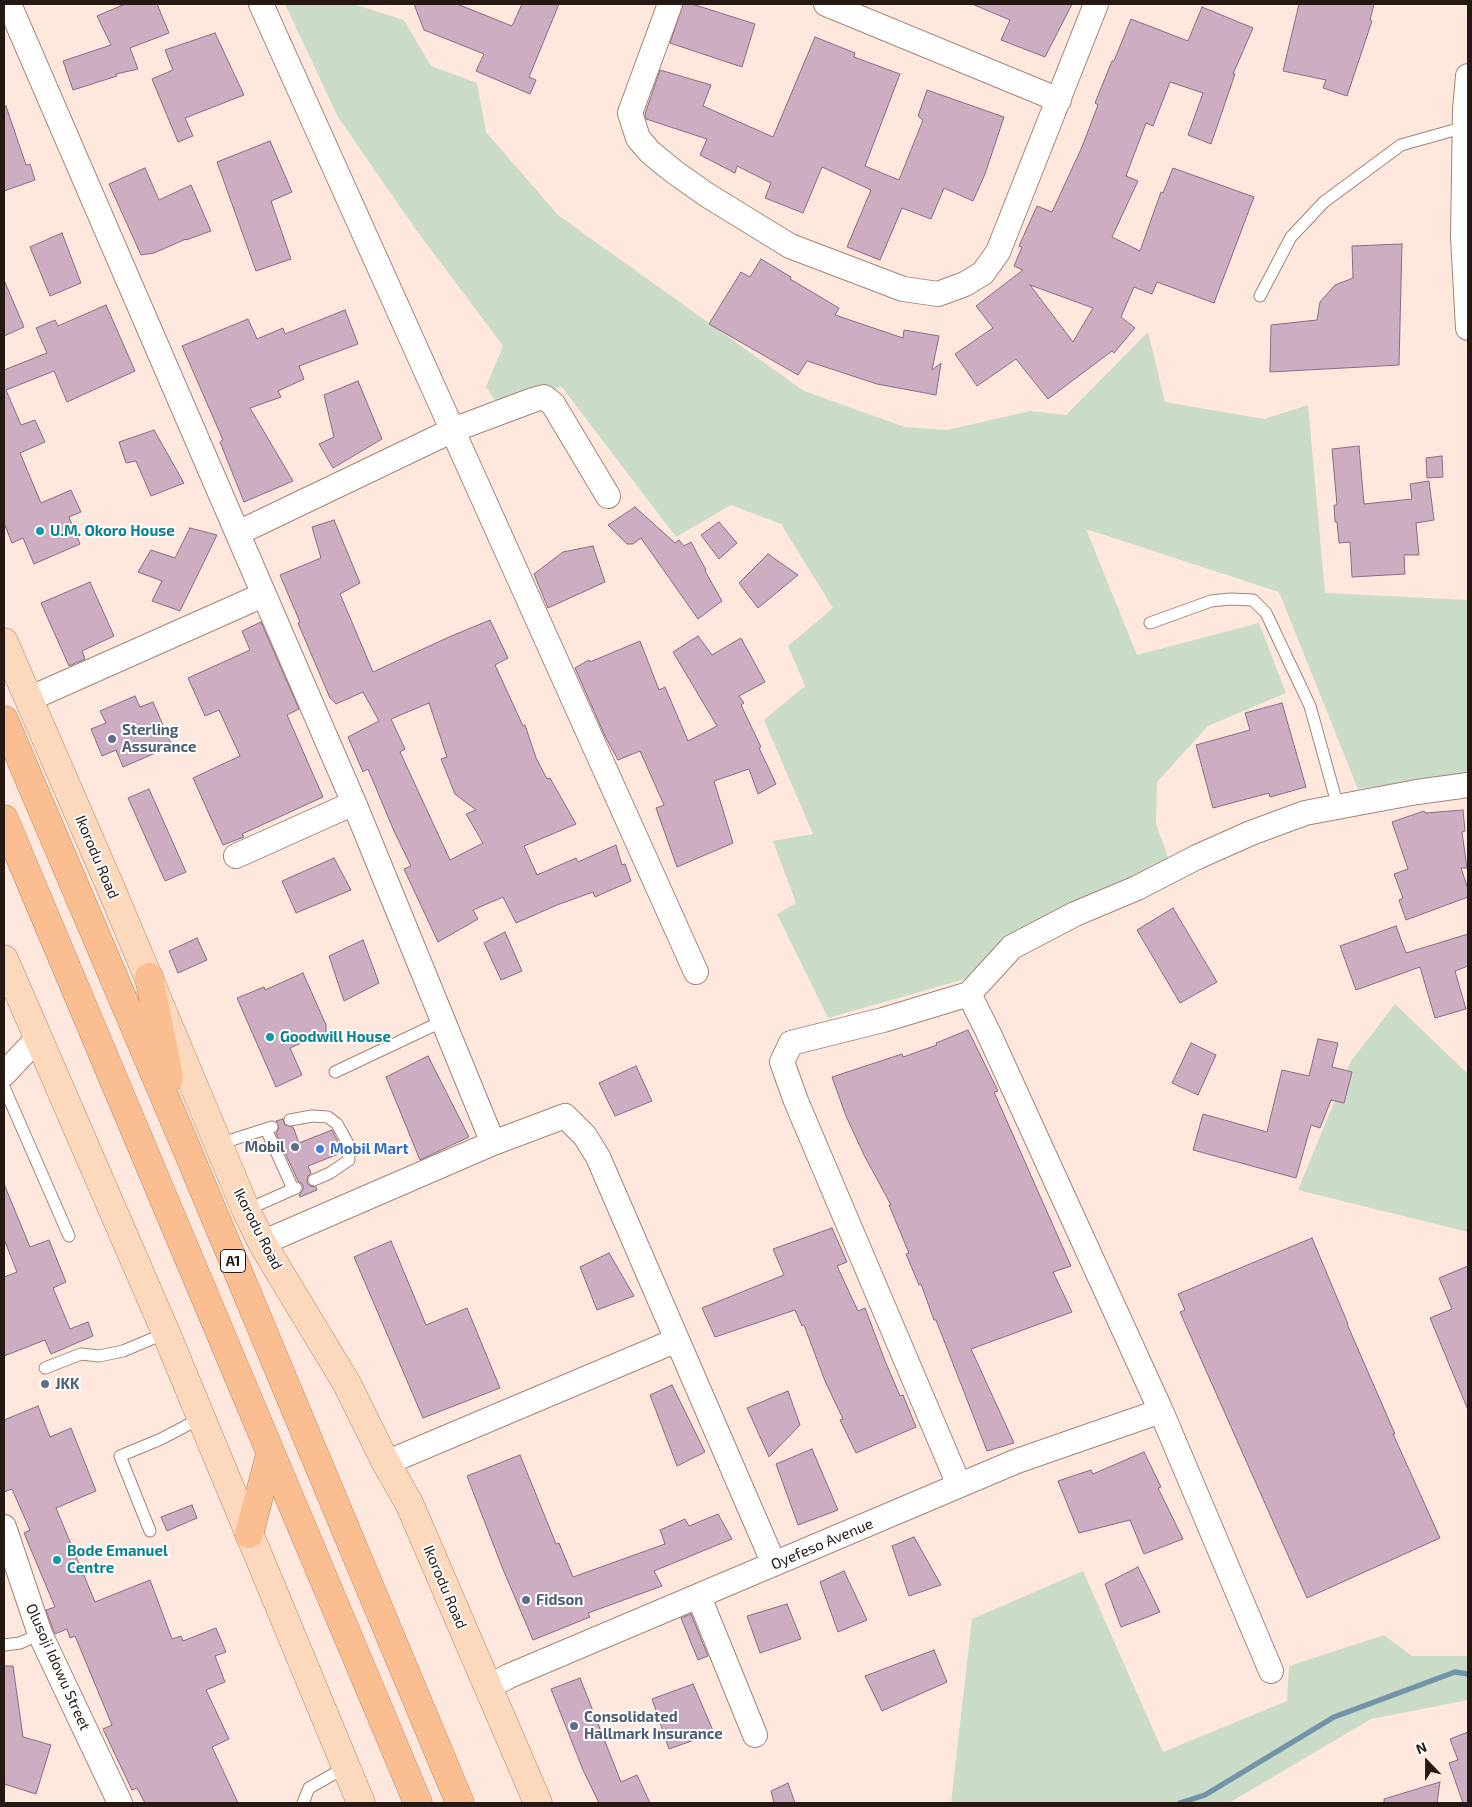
<!DOCTYPE html>
<html>
<head>
<meta charset="utf-8">
<style>
  body { margin:0 }
  #map { position:relative; width:1472px; height:1807px; overflow:hidden; background:#fee8de; font-family:"Exo 2",sans-serif }
  canvas { display:block }
  .frame { position:absolute; inset:0; border:5px solid #261913; pointer-events:none }
  .north { position:absolute; left:1402px; top:1737px; width:50px; height:50px; -webkit-text-stroke:4px #fff; paint-order:stroke; rotate:338deg; font-size:14px; font-weight:700; line-height:20px; text-align:center; color:#261913 }
  .north::after { content:''; display:block; margin:auto; width:18px; height:22px; background:#261913; clip-path:polygon(50% 0,100% 100%,50% 72%,0 100%) }
</style>
</head>
<body>
<div id="map">
<canvas width="1472" height="1807"></canvas>
<div class="frame"></div>
<div class="north">N</div>
</div>
<script>
const c = document.querySelector('canvas').getContext('2d');
c.lineJoin = 'round';
function fill(path, color) { c.fillStyle = color; c.fill(path, 'evenodd'); }
const poly = rows => new Path2D(rows.map(r => 'M' + r).join(''));
function strokePath(path, color, width, dash) { c.strokeStyle = color; c.lineWidth = width; c.lineCap = dash ? 'butt' : 'round'; c.setLineDash(dash || []); c.stroke(path); }
function label(font, color, halo, rows, align = 'center') {
  c.font = font + ' "Exo 2",sans-serif'; c.lineWidth = 4; c.setLineDash([]); c.textBaseline = 'middle'; c.strokeStyle = halo; c.fillStyle = color; for (const [text, x, y, turn = 0] of rows) {
    c.save(); c.translate(x, y); c.rotate((+turn || 0) * Math.PI / 180); c.textAlign = isNaN(turn) ? turn : align; if (halo) c.strokeText(text, 0, 0); c.fillText(text, 0, 0); c.restore();
  }
}
fill(poly([
  [285,4,353,4,404,20,431,66,477,83,486,132,558,215,804,391,905,427,947,430,1030,411,1066,415,1148,332,1165,402,1264,419,1308,405,1325,593,1468,600,1468,775,1358,789,1279,592,1086,529,1137,655,1259,623,1286,693,1208,726,1157,782,1156,824,1170,863,999,942,979,975,828,1018,777,914,796,903,773,841,813,834,764,720,805,686,788,646,833,608,781,524,731,505,676,537,561,386,503,412,486,387,503,346,414,227,338,117],
  [1395,1004,1468,1074,1468,1232,1298,1190,1351,1061],
  [1083,1571,1163,1752,1287,1701,1289,1666,1384,1635,1412,1656,1468,1656,1468,1700,1371,1719,1229,1803,951,1803,972,1619]
]), '#cadbc8');
strokePath(poly([
  [1180,1803,1205,1795,1334,1717,1455,1672,1468,1674]
]), '#7393a8', 5.5);
const building = poly([
  [125,4,157,4,169,33,130,48,138,69,116,74,117,76,73,90,63,61,111,45,97,16,125,4],
  [414,4,457,4,512,26,522,4,559,4,529,77,536,80,530,94,476,71,484,54,424,30,414,4],
  [683,4,692,4,755,24,742,67,670,43,683,4],
  [972,4,1072,4,1045,57,1001,40,1010,20,972,4],
  [1299,4,1374,4,1370,20,1372,21,1347,96,1323,88,1326,80,1283,71,1299,4],
  [1202,7,1253,28,1233,74,1235,74,1211,144,1188,135,1203,93,1170,82,1153,126,1146,123,1126,176,1138,181,1112,237,1140,251,1161,192,1163,193,1173,168,1254,197,1214,303,1157,282,1152,294,1134,287,1121,317,1135,328,1114,353,1112,351,1048,399,1016,359,977,386,955,354,993,328,976,306,1023,270,1014,266,1022,247,1019,246,1037,206,1052,212,1082,147,1098,105,1095,103,1112,61,1114,61,1131,19,1188,41,1202,7],
  [1030,285,1093,308,1073,342,1030,285],
  [215,33,244,95,185,118,193,136,178,142,152,79,173,70,165,50,215,33],
  [815,37,855,53,854,57,900,74,865,166,899,180,923,120,918,116,927,90,1004,117,985,174,973,201,944,188,931,219,902,208,880,260,847,247,871,190,822,167,803,213,765,198,771,183,737,166,735,173,700,155,707,139,646,119,645,114,660,70,711,85,703,106,773,137,815,37],
  [6,106,26,165,30,164,35,180,4,191,4,107,6,106],
  [270,141,292,192,271,201,291,259,256,271,217,162,270,141],
  [145,168,159,200,191,185,211,231,186,240,186,239,154,253,141,255,109,184,145,168],
  [62,233,81,283,50,296,30,247,62,233],
  [1402,244,1399,365,1270,372,1271,325,1317,320,1320,302,1335,285,1353,278,1352,246,1402,244],
  [761,259,791,277,790,279,839,308,835,315,903,338,904,330,939,336,932,370,941,363,936,395,877,384,807,361,798,375,709,324,741,272,750,277,761,259],
  [4,280,24,327,4,336,4,280],
  [106,305,135,371,67,402,54,371,6,390,21,425,35,420,45,442,20,453,41,503,71,490,81,512,69,517,80,544,34,564,23,538,12,543,4,523,4,370,47,353,36,328,55,320,58,326,106,305],
  [345,310,358,344,299,366,304,379,278,391,281,397,250,408,293,481,244,502,220,442,223,440,182,346,248,319,257,339,283,328,285,334,345,310],
  [358,381,382,439,333,468,319,444,334,437,324,395,358,381],
  [154,430,184,483,151,496,136,461,126,463,119,442,154,430],
  [1359,446,1364,504,1412,499,1410,484,1429,481,1434,520,1416,523,1419,555,1404,555,1405,574,1352,577,1350,542,1339,543,1337,522,1335,522,1334,505,1337,505,1332,449,1359,446],
  [1442,456,1443,477,1427,478,1426,458,1442,456],
  [635,507,675,543,679,540,684,546,691,542,706,570,705,571,722,601,698,619,641,538,633,544,627,544,608,525,635,507],
  [334,520,360,583,340,594,373,672,449,637,490,620,508,658,495,665,523,726,525,725,536,758,547,779,550,778,576,824,524,846,537,875,576,858,578,862,616,845,622,865,625,864,631,881,595,897,593,892,557,905,516,923,503,897,473,910,478,919,438,942,404,869,411,866,394,831,368,769,363,772,348,737,379,721,363,692,336,704,330,698,298,623,300,622,280,575,321,558,312,527,334,520],
  [429,703,447,757,441,759,455,794,476,810,466,814,483,843,450,860,400,752,405,749,391,719,429,703],
  [719,522,737,543,719,559,701,535,719,522],
  [190,528,217,535,180,611,152,601,162,581,138,572,151,550,175,558,190,528],
  [593,546,605,582,548,608,534,574,563,552,593,546],
  [768,554,798,575,758,608,739,583,768,554],
  [90,582,114,636,82,651,85,659,69,666,41,603,90,582],
  [261,622,299,709,287,715,323,797,242,834,244,837,223,845,193,778,240,756,219,710,205,716,188,678,250,650,242,631,261,622],
  [698,636,712,655,741,638,765,682,739,696,744,703,741,705,761,747,759,748,776,784,758,794,749,769,714,781,733,843,677,867,656,808,664,805,640,751,618,760,605,736,575,668,589,660,590,662,640,641,659,690,665,687,688,741,717,726,673,652,698,636],
  [135,696,140,707,153,702,172,746,123,767,116,750,102,756,91,729,106,723,100,711,135,696],
  [1282,703,1306,787,1270,797,1269,793,1213,808,1196,745,1250,730,1245,713,1282,703],
  [149,789,186,872,165,881,128,798,149,789],
  [1463,810,1465,831,1462,832,1467,868,1461,868,1468,889,1468,897,1406,920,1399,900,1403,898,1394,874,1408,869,1392,822,1424,811,1425,813,1463,810],
  [334,858,351,890,296,913,282,881,334,858],
  [1173,908,1217,982,1180,1003,1137,930,1173,908],
  [1396,926,1406,953,1468,934,1468,966,1455,971,1466,1009,1435,1018,1420,967,1356,990,1340,946,1396,926],
  [505,932,522,971,501,980,484,943,505,932],
  [197,938,207,960,178,973,169,951,197,938],
  [363,940,379,983,344,1001,329,956,363,940],
  [303,973,326,1025,326,1032,290,1048,302,1075,276,1087,237,998,264,987,265,990,303,973],
  [968,1030,998,1091,994,1092,1071,1266,1053,1272,1072,1312,971,1349,1014,1443,987,1451,936,1320,934,1320,921,1284,919,1285,906,1254,909,1253,889,1205,891,1205,864,1155,846,1116,832,1077,902,1054,903,1057,937,1045,936,1043,968,1030],
  [1318,1039,1338,1043,1332,1067,1352,1072,1344,1103,1331,1100,1320,1128,1311,1125,1296,1178,1193,1150,1203,1114,1267,1132,1282,1070,1309,1076,1318,1039],
  [1191,1043,1216,1055,1198,1095,1172,1083,1191,1043],
  [428,1056,469,1137,420,1160,386,1077,428,1056],
  [636,1066,652,1101,615,1116,599,1083,636,1066],
  [283,1119,285,1125,293,1127,299,1143,332,1130,340,1146,341,1153,308,1166,311,1173,308,1176,307,1183,310,1186,316,1187,317,1190,300,1197,299,1195,303,1189,303,1185,298,1181,276,1133,279,1128,276,1121,283,1119],
  [4,1184,30,1247,49,1240,66,1282,53,1288,70,1329,88,1322,93,1336,51,1354,45,1340,4,1356,4,1277,17,1272,4,1239,4,1184],
  [832,1228,847,1262,837,1266,858,1311,865,1308,885,1361,900,1396,903,1395,916,1427,856,1453,840,1420,843,1419,825,1381,804,1325,802,1326,795,1310,715,1337,702,1308,784,1275,773,1249,832,1228],
  [1312,1238,1348,1324,1347,1324,1395,1434,1393,1434,1440,1538,1307,1598,1180,1312,1185,1310,1178,1294,1312,1238],
  [391,1241,426,1325,467,1308,500,1388,423,1418,354,1257,391,1241],
  [609,1253,634,1296,597,1310,580,1267,609,1253],
  [1468,1266,1468,1410,1430,1318,1452,1309,1439,1278,1468,1266],
  [672,1385,705,1452,677,1466,650,1395,672,1385],
  [788,1391,800,1425,769,1457,747,1408,788,1391],
  [38,1406,50,1437,71,1428,96,1491,56,1508,95,1602,150,1580,172,1639,181,1636,183,1641,216,1628,226,1652,215,1656,225,1682,206,1690,229,1739,212,1747,238,1803,145,1803,137,1788,132,1790,103,1729,112,1725,75,1636,70,1638,67,1629,55,1634,53,1629,46,1610,55,1607,24,1533,30,1530,12,1489,4,1492,4,1420,38,1406],
  [812,1449,838,1510,798,1525,776,1464,812,1449],
  [1144,1452,1161,1487,1158,1488,1183,1539,1144,1554,1130,1520,1079,1533,1058,1481,1091,1470,1093,1474,1144,1452],
  [520,1455,556,1544,559,1543,573,1577,665,1544,660,1530,685,1519,689,1526,718,1514,732,1539,654,1571,662,1586,588,1613,590,1617,533,1640,502,1567,467,1476,520,1455],
  [192,1505,197,1518,167,1531,161,1517,192,1505],
  [914,1537,941,1585,909,1596,892,1546,914,1537],
  [1138,1567,1160,1612,1121,1627,1105,1584,1138,1567],
  [844,1571,867,1620,838,1632,820,1582,844,1571],
  [787,1604,801,1639,760,1653,747,1616,787,1604],
  [691,1614,708,1656,698,1660,681,1618,691,1614],
  [934,1650,947,1682,882,1711,865,1676,934,1650],
  [4,1666,13,1666,23,1737,51,1745,36,1794,4,1784,4,1666],
  [580,1678,621,1782,637,1775,650,1803,599,1803,583,1770,551,1689,580,1678],
  [693,1684,714,1733,669,1749,652,1699,693,1684],
  [1468,1732,1468,1803,1463,1803,1449,1763,1458,1760,1450,1739,1468,1732],
  [1440,1782,1437,1803,1384,1803,1384,1799,1440,1782],
  [788,1783,795,1803,774,1803,771,1791,788,1783]
]);
fill(building, '#ccadc2');
strokePath(building, '#896c80', 1);
const service = poly([
  [1260,296,1291,237,1324,202,1401,145,1465,127],
  [1150,623,1211,601,1230,599,1253,600,1266,613,1310,706,1338,807],
  [335,1072,443,1021],
  [4,1087,69,1236],
  [290,1120,312,1116,328,1117,337,1124,347,1142,349,1160,330,1173,314,1180],
  [266,1129,293,1189],
  [219,1144,272,1127],
  [246,1210,296,1188],
  [45,1368,81,1354,99,1356,123,1351,166,1333],
  [150,1531,120,1456,161,1439,201,1418],
  [4,1645,20,1643,40,1634],
  [303,1803,309,1788,346,1767]
]);
const minor = poly([
  [9,4,354,803,493,1143],
  [261,4,696,972],
  [670,4,630,113,638,138,650,152,673,171,707,195,790,246,903,289,938,294,965,284,983,273,998,252,1096,4],
  [826,4,1059,100],
  [1468,76,1465,110,1463,237,1468,328],
  [238,533,453,430,533,400,544,397,553,404,608,496],
  [29,699,263,595],
  [236,856,354,803],
  [969,994,988,1032,1161,1411,1271,1671],
  [4,1074,38,1038],
  [262,1243,493,1143,565,1116,585,1136,598,1157,774,1564],
  [386,1463,677,1340],
  [959,1485,796,1101,782,1062,791,1043,883,1020,969,994,1012,947,1075,914,1137,888,1197,857,1251,833,1305,813,1417,792,1468,785],
  [4,1527,40,1634,120,1803],
  [699,1597,755,1735],
  [488,1687,509,1676,1017,1461,1161,1411]
]);
const primary = poly([
  [4,642,110,886,246,1210,262,1243,347,1384,386,1463,409,1503,538,1803],
  [4,959,166,1333,361,1803]
]);
const motorway = poly([
  [4,720,180,1133,460,1803],
  [4,819,418,1803],
  [149,977,169,1078],
  [249,1534,270,1455]
]);
strokePath(service, '#a48475', 13);
strokePath(minor, '#a48475', 26);
strokePath(primary, '#b08465', 29);
strokePath(motorway, '#b08465', 29);
strokePath(service, '#fff', 11);
strokePath(minor, '#fff', 24);
strokePath(primary, '#fcd8bd', 28);
strokePath(motorway, '#fabe91', 28);
for (const [x, y, r, color] of [
  [40,531,5,"#0f9aa8"],
  [112,739,5,"#5c6f8a"],
  [270,1037,5,"#0f9aa8"],
  [295,1147,5,"#5c6f8a"],
  [320,1149,5,"#3f7fe0"],
  [45,1384,5,"#5c6f8a"],
  [57,1560,5,"#0f9aa8"],
  [526,1600,5,"#5c6f8a"],
  [574,1726,5,"#5c6f8a"]
]) { const dot = new Path2D(); dot.arc(x, y, r, 0, 2 * Math.PI); c.fillStyle = color; c.fill(dot); strokePath(dot, '#fff', 2); }
for (const [x, y, w] of [
  [233,1261,25]
]) { const box = new Path2D(); box.roundRect(x - w / 2, y - 11.5, w, 23, 4); c.fillStyle = '#fff'; c.fill(box); strokePath(box, '#261913', 1); }
label('bold 14px', '#261913', null, [
  ["A1",233,1261]
]);
label('bold 15px', '#0d838f', '#fff', [
  ["U.M. Okoro House",50,531],
  ["Goodwill House",280,1037],
  ["Bode Emanuel",67,1551],
  ["Centre",67,1568]
], 'left');
label('bold 15px', '#4e5e75', '#fff', [
  ["Sterling",122,730],
  ["Assurance",122,747],
  ["Mobil",285,1147,"right"],
  ["JKK",55,1384],
  ["Fidson",536,1600],
  ["Consolidated",584,1717],
  ["Hallmark Insurance",584,1734]
], 'left');
label('15px', '#261913', '#fff', [
  ["Ikorodu Road",97,857,67],
  ["Ikorodu Road",258,1229,63],
  ["Oyefeso Avenue",822,1544,-23],
  ["Ikorodu Road",445,1587,67],
  ["Olusoji Idowu Street",58,1667,66]
]);
label('bold 15px', '#366cbe', '#fff', [
  ["Mobil Mart",330,1149]
], 'left');
</script>
</body>
</html>
